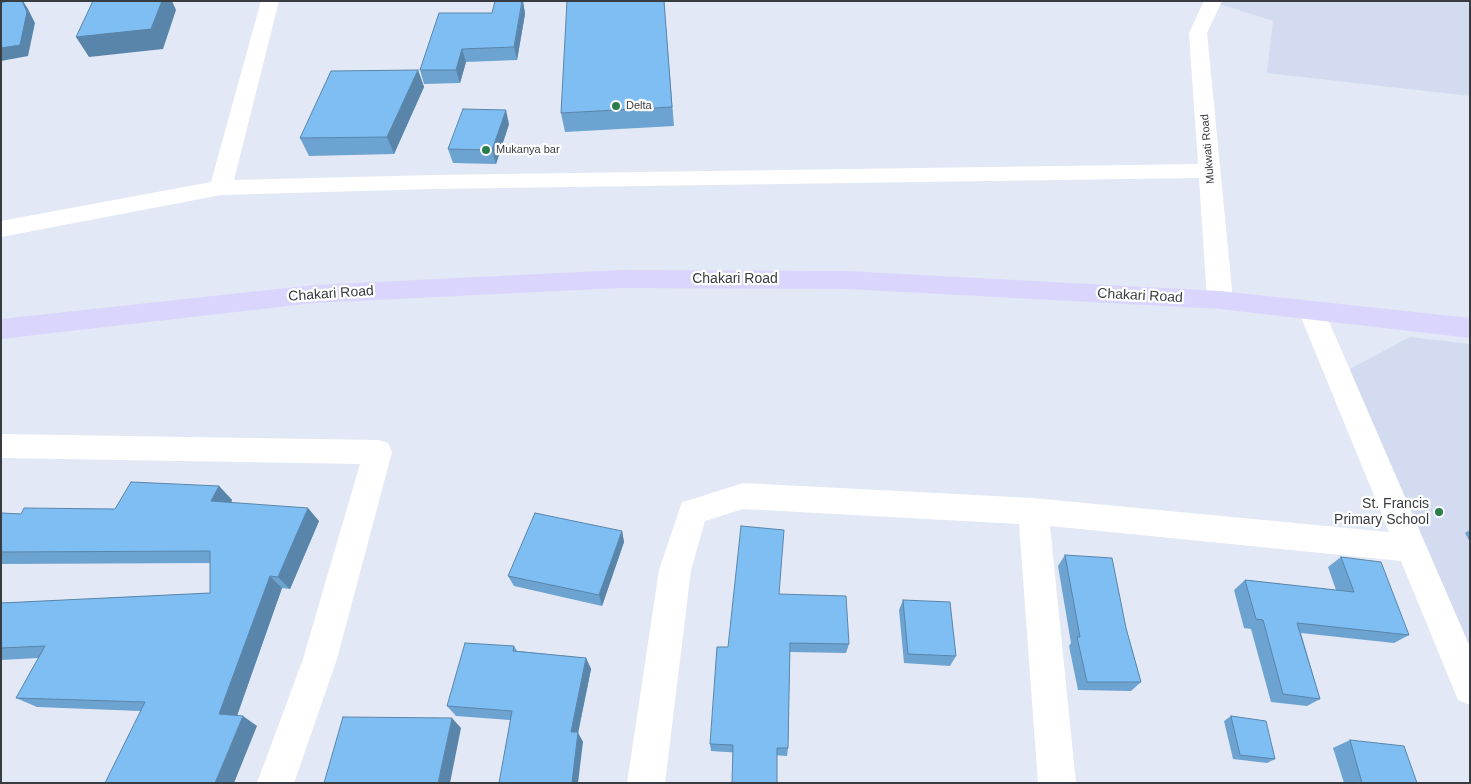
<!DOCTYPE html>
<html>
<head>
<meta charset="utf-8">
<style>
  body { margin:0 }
  #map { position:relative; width:1471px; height:784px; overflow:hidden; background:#e2e8f5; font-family:Helvetica,sans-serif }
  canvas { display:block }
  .frame { position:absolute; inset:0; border:2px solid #383b40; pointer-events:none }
</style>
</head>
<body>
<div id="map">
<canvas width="1471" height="784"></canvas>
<div class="frame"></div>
</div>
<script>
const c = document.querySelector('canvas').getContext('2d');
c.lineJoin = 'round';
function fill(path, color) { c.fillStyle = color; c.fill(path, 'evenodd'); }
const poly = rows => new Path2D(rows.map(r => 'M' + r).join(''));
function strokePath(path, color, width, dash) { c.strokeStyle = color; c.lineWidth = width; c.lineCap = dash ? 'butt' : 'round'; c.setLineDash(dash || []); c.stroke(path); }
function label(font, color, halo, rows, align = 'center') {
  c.font = font + ' Helvetica,sans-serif'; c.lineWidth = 4.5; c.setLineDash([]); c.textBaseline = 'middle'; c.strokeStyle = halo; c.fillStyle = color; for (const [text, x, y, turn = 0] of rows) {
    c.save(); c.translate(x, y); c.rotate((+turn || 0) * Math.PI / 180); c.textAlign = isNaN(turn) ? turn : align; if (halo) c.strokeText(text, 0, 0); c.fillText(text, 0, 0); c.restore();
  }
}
fill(poly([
  [1210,1,1470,1,1470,96,1267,73,1273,21],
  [1410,337,1470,344,1470,652,1346,371]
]), '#d2dbef');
fill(poly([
  [261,1,279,1,234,180,433,175,1198,164,1189,33,1204,1,1222,1,1207,33,1233,300,1229,307,1220,309,1211,307,1207,300,1199,178,433,189,221,195,1,237,1,221,211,182,261,1],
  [1311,301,1320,303,1324,310,1470,647,1470,705,1458,700,1401,561,1050,526,1076,783,1038,783,1019,524,743,509,705,521,691,570,665,783,627,783,659,570,682,502,693,499,743,483,1033,498,1389,532,1298,310,1302,303,1311,301],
  [1,434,378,440,388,443,392,452,337,659,294,783,257,783,303,659,360,464,1,458,1,434]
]), '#fff');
fill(poly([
  [621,270,847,271,1220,291,1470,318,1470,338,1220,309,847,289,621,288,314,303,1,339,1,319,314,285,621,270]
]), '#dad5fd');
fill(poly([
  [523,1,525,14,517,60,466,62,460,83,424,84,420,70,492,13],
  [664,1,674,126,565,132,561,113],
  [418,70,424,87,394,154,309,156,300,138],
  [509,124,496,164,453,163,448,149],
  [219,486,232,500,231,503,319,521,290,589,282,588,237,716,257,726,140,711,37,707,16,698,38,658,1,660,1,603,210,593,210,563,1,564,1,513,21,514,115,509],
  [1470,530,1470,542,1465,533],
  [622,531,624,542,602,606,514,586,508,576],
  [1065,555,1126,628,1141,682,1131,691,1078,690,1069,646,1071,643,1058,566],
  [1341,557,1409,635,1394,643,1301,633,1320,699,1307,706,1271,702,1251,629,1244,628,1234,590,1245,580,1336,590,1328,567],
  [779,594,849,644,846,653,790,652,788,748,787,756,711,751,710,744,728,647],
  [903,600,956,656,950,666,904,663,899,610],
  [514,646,517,651,586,658,591,669,578,733,583,742,510,720,456,716,447,706],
  [1231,716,1275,759,1267,763,1233,759,1224,721],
  [1350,740,1417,783,1344,783,1333,748]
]), '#6da3d1');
fill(poly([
  [22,1,23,1,28,9,35,23,28,56,1,61,1,48],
  [162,1,172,1,176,10,163,49,89,57,76,37],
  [523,1,525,14,517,60,514,47],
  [462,49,466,62,460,83,456,70],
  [418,70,424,87,394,154,387,137],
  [506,110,509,124,496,164,492,150],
  [219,486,232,500,225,515,211,501],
  [308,508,319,521,290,589,278,577],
  [622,531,624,542,602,606,599,595],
  [270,576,282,588,234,724,219,714],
  [586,658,591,669,578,733,583,742,578,783,572,783,571,732],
  [243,716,257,726,234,783,215,783],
  [452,718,461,728,450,783,438,783]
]), '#5985aa');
const building = poly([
  [8,1,22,1,27,12,20,45,1,48,1,3,8,1],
  [93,1,162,1,151,29,76,37,93,1],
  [495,1,522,1,514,47,462,49,456,70,420,70,439,13,492,13,495,1],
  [567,1,664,1,672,107,561,113,567,1],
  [418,70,387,137,300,138,331,71,418,70],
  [463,109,506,110,492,150,448,149,463,109],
  [131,482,219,486,211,501,308,508,278,577,270,576,219,714,243,716,215,783,105,783,145,702,16,698,45,646,1,648,1,603,210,593,210,551,1,552,1,513,21,514,24,508,115,509,131,482],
  [535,513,622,531,599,595,508,576,535,513],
  [741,526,784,530,779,594,846,596,849,644,790,643,788,748,777,748,777,783,732,783,733,745,710,744,717,647,728,647,741,526],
  [1065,555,1112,558,1126,628,1141,682,1087,682,1077,637,1080,637,1065,555],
  [1341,557,1381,562,1409,635,1297,623,1320,699,1283,694,1263,620,1256,619,1245,580,1354,592,1341,557],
  [903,600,950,602,956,656,908,654,903,600],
  [465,643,514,646,513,651,586,658,571,732,578,732,572,783,499,783,512,711,447,706,465,643],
  [1231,716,1266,721,1275,759,1240,755,1231,716],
  [343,717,452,718,438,783,324,783,343,717],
  [1350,740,1404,746,1417,783,1362,783,1350,740]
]);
fill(building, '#7fbef3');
strokePath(building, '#5985aa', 1);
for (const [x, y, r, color] of [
  [616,106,5,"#2b7d4e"],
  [486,150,5,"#2b7d4e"],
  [1439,512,5,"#2b7d4e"]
]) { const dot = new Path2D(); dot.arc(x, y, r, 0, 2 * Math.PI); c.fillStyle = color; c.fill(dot); strokePath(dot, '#fff', 2); }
label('11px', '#383b40', '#fff', [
  ["Delta",626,106],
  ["Mukanya bar",496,150]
], 'left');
label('11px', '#383b40', '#fff', [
  ["Mukwati Road",1208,149,-95]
]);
label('14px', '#383b40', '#fff', [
  ["Chakari Road",735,279],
  ["Chakari Road",331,294,-4],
  ["Chakari Road",1140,296,3]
]);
label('14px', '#383b40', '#fff', [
  ["St. Francis",1429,504],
  ["Primary School",1429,520]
], 'right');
</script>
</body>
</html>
